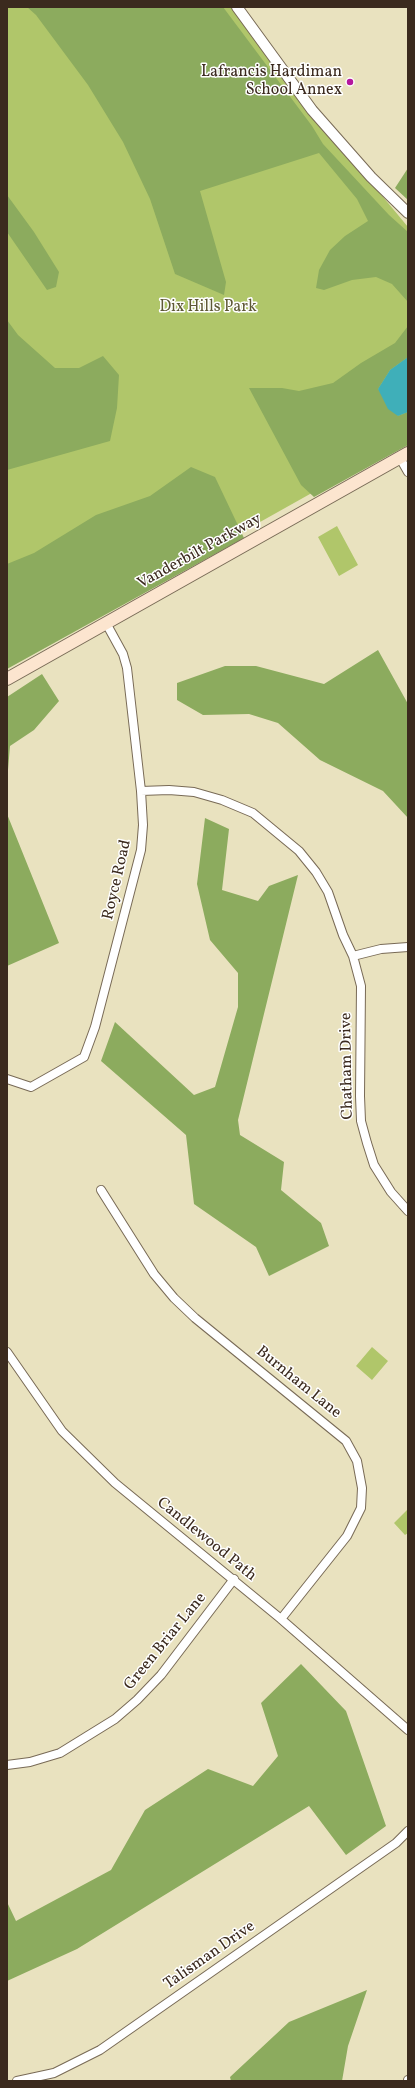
<!DOCTYPE html>
<html>
<head>
<meta charset="utf-8">
<style>
  body { margin:0 }
  #map { position:relative; width:415px; height:2088px; overflow:hidden; background:#e9e2bf; font-family:Vollkorn,serif }
  canvas { display:block }
  .frame { position:absolute; inset:0; border:8px solid #3b2a1e; pointer-events:none }
</style>
</head>
<body>
<div id="map">
<canvas width="415" height="2088"></canvas>
<div class="frame"></div>
</div>
<script>
const c = document.querySelector('canvas').getContext('2d');
c.lineJoin = 'round';
function fill(path, color) { c.fillStyle = color; c.fill(path, 'evenodd'); }
const poly = rows => new Path2D(rows.map(r => 'M' + r).join(''));
function strokePath(path, color, width, dash) { c.strokeStyle = color; c.lineWidth = width; c.lineCap = dash ? 'butt' : 'round'; c.setLineDash(dash || []); c.stroke(path); }
function label(font, color, halo, rows, align = 'center') {
  c.font = font + ' Vollkorn,serif'; c.lineWidth = 3; c.setLineDash([]); c.textBaseline = 'middle'; c.strokeStyle = halo; c.fillStyle = color; for (const [text, x, y, turn = 0] of rows) {
    c.save(); c.translate(x, y); c.rotate((+turn || 0) * Math.PI / 180); c.textAlign = isNaN(turn) ? turn : align; if (halo) c.strokeText(text, 0, 0); c.fillText(text, 0, 0); c.restore();
  }
}
fill(poly([
  [7,7,233,7,364,174,408,227,408,439,7,664],
  [337,526,358,565,339,576,318,537],
  [372,1347,388,1361,372,1380,356,1366],
  [407,1510,408,1533,405,1535,394,1523]
]), '#b0c66a');
fill(poly([
  [27,7,223,7,312,126,323,144,389,215,408,232,408,302,392,284,376,277,352,280,324,290,316,288,319,270,330,250,345,236,368,221,357,199,319,153,200,191,226,282,224,295,175,274,150,199,123,142,88,85,36,15],
  [408,168,408,200,395,188],
  [7,195,34,232,59,272,56,287,47,290,7,232],
  [7,320,18,335,55,368,79,368,103,356,119,375,117,408,110,441,7,470],
  [408,326,408,357,390,370,378,389,398,416,408,412,408,445,314,497,301,485,249,388,282,388,299,391,333,383,361,363,395,343],
  [191,467,215,477,244,538,7,669,7,564,34,553,96,515,150,496],
  [378,650,408,704,408,818,383,791,320,760,278,723,249,714,203,715,177,700,177,683,225,666,256,666,324,684],
  [42,674,59,701,34,730,10,746,7,782,7,697],
  [7,814,59,943,7,966,8,911],
  [205,818,229,829,222,890,258,901,269,886,298,875,238,1120,240,1135,284,1162,281,1190,321,1223,329,1246,269,1276,256,1247,194,1204,186,1135,101,1061,115,1022,194,1095,215,1087,238,1007,238,973,210,940,197,884],
  [301,1664,346,1711,386,1826,346,1855,309,1806,77,1949,7,1981,7,1902,16,1921,111,1870,145,1810,208,1769,253,1786,278,1756,261,1703],
  [367,1990,348,2046,342,2081,231,2081,230,2077,289,2022]
]), '#8cab5e');
fill(poly([
  [408,357,408,412,398,416,388,409,378,389,390,370]
]), '#3fafb9');
const minor = poly([
  [400,458,408,472],
  [141,791,169,790,194,792,222,800,253,813,299,851,316,872,328,892,343,935,353,956,361,986,360,1096,361,1121,367,1143,374,1165,391,1192,408,1211],
  [353,956,381,949,408,947],
  [7,1079,31,1087,84,1057,95,1027,141,850,143,825,141,791,127,668,123,654,106,623],
  [101,1190,154,1274,174,1298,195,1318,346,1441,357,1461,362,1488,361,1508,347,1536,281,1619],
  [7,1352,62,1431,115,1483,281,1619,408,1730],
  [7,1765,30,1762,60,1753,115,1719,137,1700,161,1675,234,1579],
  [17,2081,54,2073,100,2050,396,1843,408,1831],
  [408,2081,408,2080]
]);
const tertiary = poly([
  [237,7,312,110,371,177,408,213]
]);
const secondary = poly([
  [7,679,408,453]
]);
strokePath(minor, '#786a56', 10);
strokePath(tertiary, '#786a56', 12);
strokePath(secondary, '#786a56', 14);
strokePath(minor, '#fff', 8);
strokePath(tertiary, '#fff', 10);
strokePath(secondary, '#fce5cf', 12);
for (const [x, y, r, color] of [
  [350,82,4,"#b5179e"]
]) { const dot = new Path2D(); dot.arc(x, y, r, 0, 2 * Math.PI); c.fillStyle = color; c.fill(dot); strokePath(dot, '#fff', 1.5); }
label('16px', '#3b2a1e', '#fff', [
  ["Lafrancis Hardiman",342,73],
  ["School Annex",342,91]
], 'right');
label('16px', '#5e5935', '#fff', [
  ["Dix Hills Park",208,308]
]);
label('16px', '#3b2a1e', '#fff', [
  ["Vanderbilt Parkway",200,552,-29],
  ["Royce Road",118,880,-77],
  ["Chatham Drive",348,1066,-91],
  ["Burnham Lane",298,1383,39],
  ["Candlewood Path",206,1540,39],
  ["Green Briar Lane",166,1642,-51],
  ["Talisman Drive",210,1956,-35]
]);
</script>
</body>
</html>
